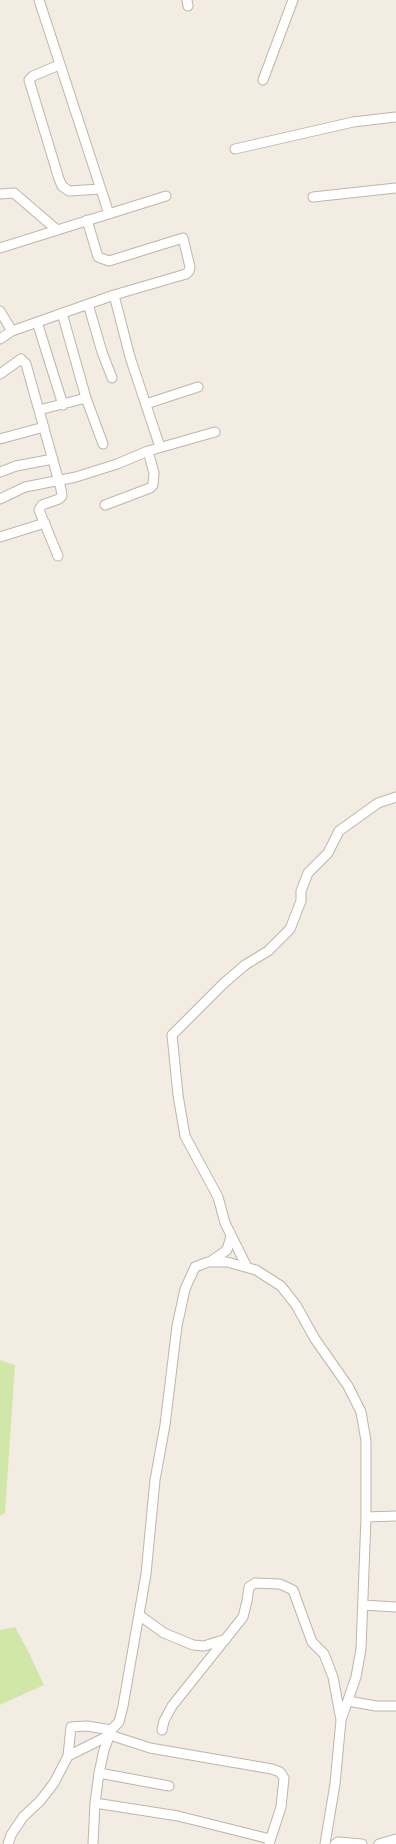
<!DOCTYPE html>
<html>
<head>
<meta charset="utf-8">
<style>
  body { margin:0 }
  canvas { display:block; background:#f2ece3 }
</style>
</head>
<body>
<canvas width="396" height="1844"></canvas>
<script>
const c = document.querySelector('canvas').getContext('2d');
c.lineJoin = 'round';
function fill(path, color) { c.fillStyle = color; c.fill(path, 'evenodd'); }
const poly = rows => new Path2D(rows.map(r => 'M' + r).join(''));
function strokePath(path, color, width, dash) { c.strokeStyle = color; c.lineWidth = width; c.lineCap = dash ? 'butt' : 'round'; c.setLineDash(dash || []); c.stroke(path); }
fill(poly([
  [0,1360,15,1365,5,1513,0,1516],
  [15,1627,29,1653,44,1685,0,1705,0,1630]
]), '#d1e7aa');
const minor = poly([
  [39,0,109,214],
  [187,0,188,6],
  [59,65,33,76,29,80,59,179,62,186,69,191,100,189],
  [263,80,293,0],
  [235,149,353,122,396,117],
  [0,194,14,193,57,230],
  [313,197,396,188],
  [0,248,166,196],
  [114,295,130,357,160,447],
  [88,304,102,352,112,378],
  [0,311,12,331,0,339],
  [37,322,63,405],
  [12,331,114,295,186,274,189,271,190,267,183,238,109,261,98,257,87,220],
  [0,374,21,359,26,364,61,489,62,496,59,499,42,505,39,510,58,556],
  [86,398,103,444],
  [146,404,198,387],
  [39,410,86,398,62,313],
  [0,439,44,427],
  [0,472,16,466,53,459],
  [0,499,25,487,76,477,117,464,148,451,215,432],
  [105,505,150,488,153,485,154,473,148,451],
  [0,537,45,523],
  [211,1261,227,1250,231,1236],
  [247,1267,225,1223,218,1197,185,1136,178,1095,172,1035,223,984,245,965,268,951,290,929,301,901,301,891,308,873,328,853,339,831,378,803,396,797],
  [366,1517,396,1516],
  [363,1605,396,1607],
  [139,1615,164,1633,193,1645,204,1646,226,1639],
  [348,1701,376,1706,396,1706],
  [162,1730,164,1721,172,1706,243,1617,247,1601,249,1587,255,1583,280,1584,293,1590,312,1642,324,1654,333,1677,341,1720],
  [68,1756,110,1735,150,1748,272,1769,280,1772,284,1778,281,1807,269,1844],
  [99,1773,169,1786],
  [95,1803,178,1816,270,1839],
  [8,1844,11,1835,23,1817,40,1801,54,1783,68,1756,71,1727,87,1726,111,1730,119,1722,123,1706,146,1574,155,1480,165,1425,177,1326,185,1289,195,1267,208,1262,227,1262,256,1270,281,1286,296,1305,315,1339,348,1386,361,1412,366,1441,366,1517,361,1649,356,1677,341,1720,335,1784,325,1844],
  [93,1844,95,1803,99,1773,104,1750,110,1734],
  [335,1844,338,1842,362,1844],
  [379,1844,396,1839]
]);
strokePath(minor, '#c0b5a8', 11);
strokePath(minor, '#fff', 9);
</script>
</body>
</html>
